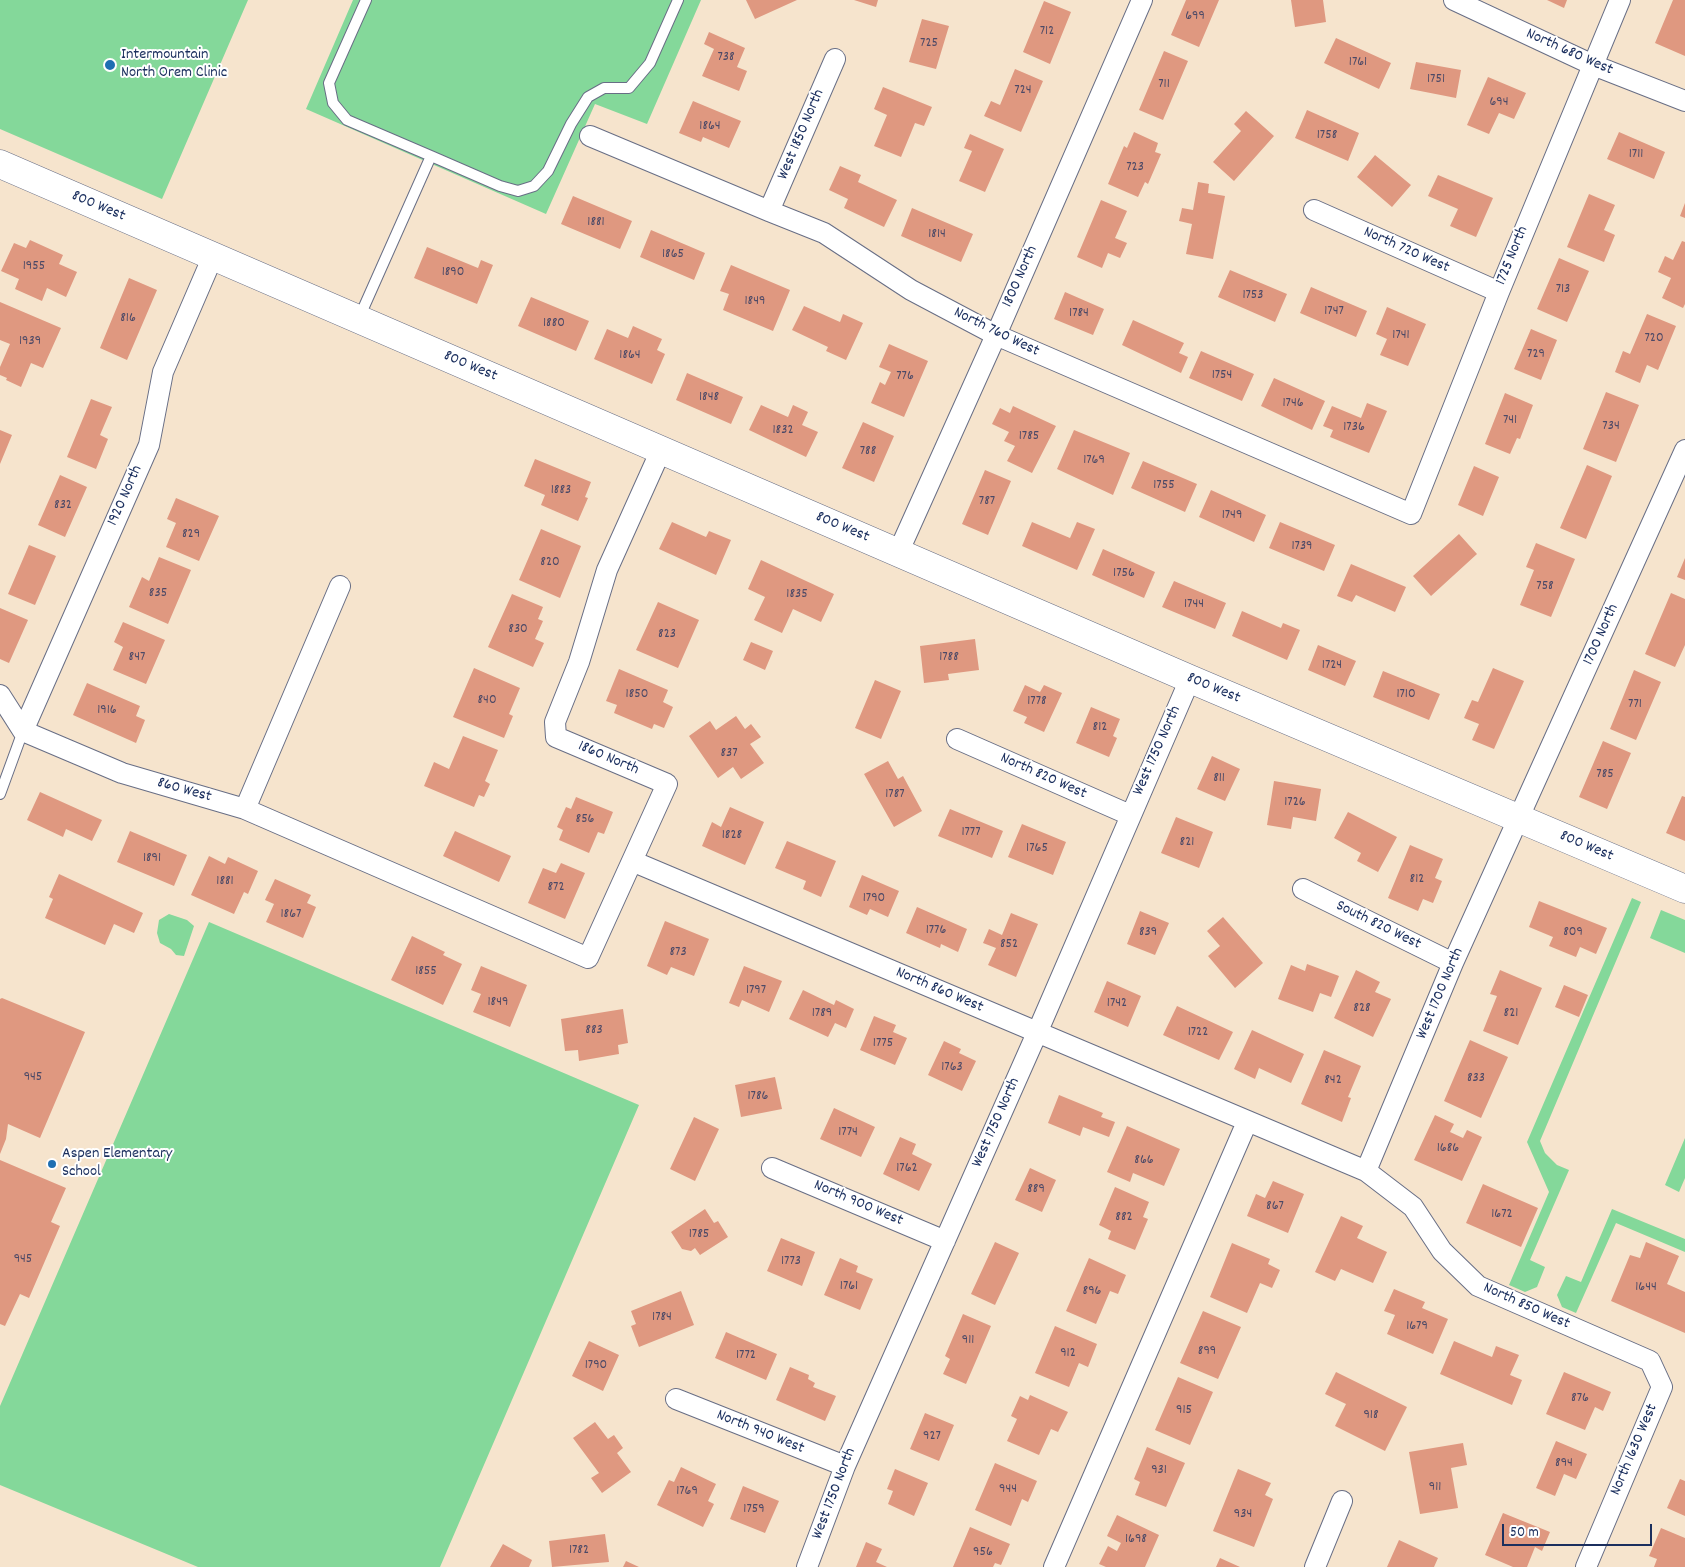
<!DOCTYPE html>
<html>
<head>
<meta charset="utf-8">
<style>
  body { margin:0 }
  #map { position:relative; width:1685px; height:1567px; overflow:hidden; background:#f6e4cd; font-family:Dekko,sans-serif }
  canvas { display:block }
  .scale { position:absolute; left:1502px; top:1524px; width:150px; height:22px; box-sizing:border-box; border:2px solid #1b2f5e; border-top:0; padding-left:6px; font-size:15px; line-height:18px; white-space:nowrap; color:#1b2f5e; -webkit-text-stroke:4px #fff; paint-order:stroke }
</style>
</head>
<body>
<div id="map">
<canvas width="1685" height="1567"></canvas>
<div class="scale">50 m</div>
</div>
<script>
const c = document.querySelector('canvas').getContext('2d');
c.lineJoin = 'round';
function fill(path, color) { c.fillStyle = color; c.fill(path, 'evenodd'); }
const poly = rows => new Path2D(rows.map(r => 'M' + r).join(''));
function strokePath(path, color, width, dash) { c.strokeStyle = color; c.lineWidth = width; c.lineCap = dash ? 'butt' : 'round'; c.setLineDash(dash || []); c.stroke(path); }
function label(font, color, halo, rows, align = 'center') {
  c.font = font + ' Dekko,sans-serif'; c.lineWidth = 4; c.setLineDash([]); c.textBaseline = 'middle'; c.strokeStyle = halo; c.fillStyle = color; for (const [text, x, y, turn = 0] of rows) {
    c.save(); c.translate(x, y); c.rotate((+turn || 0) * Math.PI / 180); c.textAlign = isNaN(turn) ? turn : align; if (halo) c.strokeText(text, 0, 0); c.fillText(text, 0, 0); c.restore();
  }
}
fill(poly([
  [0,0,248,0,162,199,0,129],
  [353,0,701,0,647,124,595,104,546,214,306,109],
  [1632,898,1641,902,1540,1141,1545,1153,1557,1165,1569,1170,1530,1260,1545,1267,1537,1287,1525,1292,1509,1285,1549,1192,1527,1142],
  [1661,910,1685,920,1685,953,1650,938],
  [169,914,187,920,194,926,184,956,176,955,171,949,160,943,157,933,159,920],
  [209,922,639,1105,440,1567,198,1567,0,1485,0,1406],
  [1685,1138,1685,1178,1679,1192,1665,1185],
  [1612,1209,1685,1239,1685,1252,1616,1223,1576,1313,1562,1307,1557,1295,1566,1276,1581,1282]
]), '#84d89a');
fill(poly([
  [746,0,797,0,755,19],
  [854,0,878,0,876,7],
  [1186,0,1219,0,1199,47,1171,35],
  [1291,0,1323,0,1326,22,1295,27],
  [1547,0,1567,0,1564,8],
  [1673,0,1685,0,1685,56,1655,43],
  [1044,1,1071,12,1050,64,1023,52],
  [922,19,949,26,936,69,909,62],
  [709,32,745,48,737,67,747,71,739,91,702,76,714,49,704,44],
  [1336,38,1391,63,1379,89,1324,63],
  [1164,51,1188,61,1163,120,1139,110],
  [1416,62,1461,70,1456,98,1410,89],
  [1015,69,1043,81,1021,132,984,116,991,101,1000,105],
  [1488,77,1526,93,1514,119,1499,113,1489,134,1467,125],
  [883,87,932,107,924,126,915,123,901,157,874,146,887,115,874,109],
  [693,101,741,121,729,148,703,137,701,142,679,133],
  [1307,110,1359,133,1348,161,1295,138],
  [1246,111,1274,136,1234,181,1213,162,1241,131,1234,124],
  [1134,132,1158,143,1155,152,1161,154,1148,184,1145,182,1138,197,1108,184,1124,146,1127,148],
  [1619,132,1665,152,1654,179,1607,159],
  [970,134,1004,149,985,192,959,181,972,151,964,148],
  [1375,155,1411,185,1392,207,1357,177],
  [840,166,861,175,858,182,897,200,884,227,844,208,848,199,829,190],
  [1438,175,1493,198,1476,237,1450,226,1458,209,1428,196],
  [1198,182,1209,184,1208,193,1225,196,1213,259,1186,254,1192,224,1179,221,1182,208,1193,210],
  [1589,194,1615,205,1604,230,1615,235,1604,262,1567,247],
  [573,196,632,221,620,249,561,224],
  [1101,200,1127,211,1115,238,1127,243,1120,258,1108,253,1102,268,1077,257],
  [1685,203,1685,218,1680,216],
  [912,208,973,234,961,262,901,236],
  [651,230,705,253,694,280,640,257],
  [30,240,63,255,59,264,77,272,66,297,47,288,42,301,15,289,19,279,1,271,14,243,26,248],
  [1682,241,1685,242,1685,304,1683,308,1662,298,1671,278,1658,272,1665,256,1673,260],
  [427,247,478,268,481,260,493,265,477,304,414,278],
  [1559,258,1589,271,1567,322,1537,309],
  [731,265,790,290,773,331,723,310,729,294,720,291],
  [1230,270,1287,294,1275,322,1218,297],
  [129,278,157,290,127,360,100,348],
  [1311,287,1367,311,1356,337,1300,313],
  [1065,292,1104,309,1093,335,1054,319],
  [531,297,589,321,576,351,518,326],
  [0,302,61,328,43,368,31,363,21,387,6,380,7,378,0,375,0,367,10,344,0,340],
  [804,306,840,322,843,314,863,323,846,360,826,351,828,347,792,330],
  [1387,307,1426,324,1408,366,1380,355,1387,339,1376,334],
  [1647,314,1676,326,1658,370,1647,365,1640,383,1615,372,1623,351,1630,354],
  [1133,320,1184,343,1179,353,1188,357,1181,373,1122,345],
  [633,326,662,339,657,350,665,354,652,384,594,359,607,329,628,338],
  [1531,329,1557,340,1541,380,1514,369],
  [889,344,928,361,904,417,871,403,880,382,885,385,891,372,879,367],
  [1201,351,1254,374,1242,401,1189,378],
  [687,373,743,397,731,424,676,400],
  [1274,378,1325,401,1312,430,1261,406],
  [1606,392,1639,405,1616,462,1583,449],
  [1505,393,1533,405,1520,439,1517,438,1510,454,1485,444],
  [91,399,112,407,100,435,108,439,96,469,67,457],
  [1367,403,1387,411,1369,453,1330,437,1333,430,1323,426,1332,406,1361,418],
  [761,405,788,417,793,405,808,412,802,425,818,432,806,457,749,430],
  [1013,406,1056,426,1032,473,1007,461,1015,446,1004,441,1009,432,992,424,1000,408,1010,413],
  [863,422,894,436,874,482,842,468],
  [0,430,12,435,0,464],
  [1074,430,1130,453,1113,495,1057,469],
  [535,459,591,482,585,497,588,498,578,521,541,505,545,495,524,486],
  [1143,461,1197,484,1185,512,1131,488],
  [1587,465,1612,476,1586,539,1560,528],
  [1474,466,1499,477,1483,516,1458,505],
  [985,470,1011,481,988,535,962,524],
  [60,475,87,487,65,537,38,525],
  [1211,490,1266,515,1254,542,1199,517],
  [176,498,219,516,199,561,166,547,176,523,167,519],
  [672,522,706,537,709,531,731,540,716,575,659,549],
  [1032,522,1070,538,1077,522,1095,529,1077,570,1022,546],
  [1280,522,1335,545,1324,571,1269,548],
  [541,529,581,546,560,598,519,580],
  [1459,534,1477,554,1431,596,1413,576],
  [1536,543,1575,559,1551,617,1520,605,1534,570,1526,567],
  [29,545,56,556,35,605,8,594],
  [1103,549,1155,572,1144,598,1092,575],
  [159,557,191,570,168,624,129,607,142,577,149,581],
  [1685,558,1685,580,1677,577],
  [761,560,834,594,821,622,793,609,782,633,754,620,765,597,748,589],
  [1351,564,1406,587,1395,612,1356,595,1352,602,1337,596],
  [1174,581,1226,603,1215,629,1162,607],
  [1671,593,1685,599,1685,645,1675,667,1645,654],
  [512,594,543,607,538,619,543,621,535,639,544,643,533,667,488,647],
  [658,602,699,620,678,668,636,650],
  [0,608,28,620,9,663,0,659],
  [1242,611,1281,628,1283,623,1300,630,1287,660,1232,636],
  [123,622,165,640,146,684,113,670,123,647,114,642],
  [975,639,979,670,948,674,949,680,924,683,920,646],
  [751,642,773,651,765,670,743,660],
  [1318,645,1356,661,1345,686,1308,670],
  [474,668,520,688,509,714,513,716,504,738,453,717],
  [1493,668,1524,681,1494,749,1472,740,1479,724,1464,718,1472,700,1478,702],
  [619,669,668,690,663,702,673,707,664,728,654,724,652,729,614,713,617,705,606,701],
  [1634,670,1661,682,1636,740,1610,729],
  [1383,671,1440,694,1429,720,1373,697],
  [875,680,901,691,881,739,855,728],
  [87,683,140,706,136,716,145,720,136,743,73,715],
  [1025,685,1040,692,1044,685,1062,693,1044,732,1024,723,1027,717,1013,711],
  [1091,707,1120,719,1113,736,1117,738,1109,757,1076,743],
  [736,716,745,729,751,724,761,737,750,744,764,763,741,779,733,767,718,778,689,736,710,721,716,730],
  [463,736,498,750,485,781,490,784,484,797,479,795,474,807,424,786,434,762,449,769],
  [1603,741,1631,753,1607,809,1579,797],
  [1212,756,1240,769,1225,801,1197,789],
  [888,761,898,779,903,776,922,811,894,827,864,774],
  [1274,781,1321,789,1316,821,1293,817,1291,829,1267,825],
  [40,792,102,820,92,841,66,829,63,837,27,820],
  [1682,796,1685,797,1685,841,1666,833],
  [576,797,613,812,604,834,598,832,589,853,559,840,563,830,557,827,566,807,571,809],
  [730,807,764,822,745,865,702,846,712,822,721,827],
  [950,809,1003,831,992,858,938,836],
  [1348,812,1397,837,1378,872,1357,861,1361,853,1334,838],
  [1176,817,1213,832,1199,868,1161,853],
  [1022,824,1066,842,1053,875,1008,857],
  [130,831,187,855,174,886,117,862],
  [455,831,511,856,499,882,443,856],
  [787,841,836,861,821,897,803,889,806,881,775,868],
  [1410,845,1443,859,1435,878,1442,881,1433,903,1423,899,1418,911,1388,898],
  [209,856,225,864,228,857,258,871,248,894,244,892,234,914,191,895],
  [561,863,585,873,565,919,528,903,543,868,556,873],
  [59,874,143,913,134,933,114,924,105,945,45,918,53,899,49,897],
  [862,875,899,891,888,917,870,909,867,915,849,907],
  [275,879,311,895,307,903,316,907,303,938,266,922,274,904,265,900],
  [1539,901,1607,928,1596,954,1580,947,1576,957,1549,946,1553,937,1529,927],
  [917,907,967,929,958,952,941,944,940,948,906,933],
  [1140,911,1169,923,1155,955,1127,944],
  [1011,913,1038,924,1016,977,988,965,996,948,983,943,989,929,1002,935],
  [1223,917,1263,963,1235,988,1208,956,1220,946,1207,931],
  [665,921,709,939,694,976,671,967,667,975,647,966],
  [412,936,445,952,443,955,462,964,443,1005,391,980],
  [1307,964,1339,976,1331,997,1320,993,1313,1012,1278,999,1291,965,1305,971],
  [481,966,527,985,510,1027,473,1012,481,994,471,990],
  [744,966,782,981,769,1012,742,1000,739,1007,729,1003],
  [1356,970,1380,982,1375,992,1391,999,1373,1037,1334,1018],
  [1500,970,1542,988,1518,1045,1483,1031,1497,996,1490,994],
  [1107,981,1141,996,1128,1027,1094,1012],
  [1564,985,1588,995,1579,1017,1555,1007],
  [803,990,834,1005,836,1000,854,1009,846,1028,835,1023,828,1037,789,1019],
  [2,998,85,1032,40,1138,8,1124,6,1139,0,1154,0,999],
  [1177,1006,1233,1032,1219,1060,1163,1035],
  [623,1009,628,1043,618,1045,619,1054,579,1061,578,1050,565,1051,561,1019],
  [874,1016,896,1025,893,1032,907,1038,895,1065,860,1050],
  [1252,1030,1304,1054,1291,1083,1259,1068,1255,1079,1234,1069],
  [1470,1040,1508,1057,1481,1118,1444,1101],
  [944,1041,961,1049,959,1053,976,1061,962,1091,928,1075],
  [1324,1050,1361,1066,1348,1097,1351,1098,1342,1122,1301,1104],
  [775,1077,782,1109,741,1117,735,1085],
  [1059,1095,1103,1113,1101,1117,1115,1122,1109,1137,1083,1127,1080,1136,1048,1123],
  [834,1108,875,1127,861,1157,820,1139],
  [1435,1115,1454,1124,1450,1132,1463,1138,1467,1130,1482,1137,1462,1181,1414,1160],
  [694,1117,719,1129,695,1181,670,1169],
  [1127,1126,1180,1149,1164,1186,1133,1173,1130,1182,1107,1172],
  [900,1137,916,1144,912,1154,932,1164,919,1191,883,1174],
  [0,1160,66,1188,51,1222,60,1226,29,1298,20,1294,5,1326,0,1324],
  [1030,1168,1056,1180,1042,1212,1015,1200],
  [1273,1181,1304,1194,1288,1233,1247,1216,1256,1194,1265,1198],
  [1483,1184,1538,1208,1521,1247,1466,1223],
  [1115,1187,1149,1202,1143,1217,1148,1219,1135,1250,1108,1239,1111,1231,1099,1225],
  [705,1209,714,1223,718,1221,728,1237,700,1255,695,1248,691,1251,682,1249,671,1232],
  [1341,1216,1363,1226,1357,1238,1387,1252,1373,1283,1341,1269,1335,1281,1315,1272],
  [781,1238,815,1252,802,1286,767,1271],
  [995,1242,1019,1253,995,1305,971,1294],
  [1646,1242,1679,1256,1667,1284,1685,1292,1685,1333,1611,1301,1630,1255,1640,1258],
  [1232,1243,1270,1259,1268,1264,1280,1270,1272,1288,1260,1283,1247,1313,1210,1297],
  [840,1258,858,1266,856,1272,873,1279,860,1310,824,1295],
  [1089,1258,1126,1275,1118,1294,1110,1291,1096,1324,1066,1311],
  [1394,1289,1425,1302,1422,1308,1448,1319,1433,1354,1387,1334,1395,1315,1384,1311],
  [681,1291,694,1325,639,1347,631,1326,636,1324,631,1311],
  [1203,1311,1241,1327,1218,1379,1180,1363],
  [963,1314,991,1326,966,1384,943,1374,950,1359,945,1356],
  [1055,1326,1097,1344,1088,1367,1079,1363,1069,1387,1035,1373],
  [726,1332,777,1354,766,1380,715,1358],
  [589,1341,619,1355,603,1391,572,1376],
  [1454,1341,1492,1357,1496,1346,1519,1355,1510,1375,1522,1380,1512,1405,1440,1374],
  [790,1367,809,1375,808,1379,815,1383,813,1387,836,1396,825,1421,776,1400],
  [1336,1372,1407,1407,1385,1451,1335,1426,1346,1404,1325,1394],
  [1564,1372,1611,1392,1603,1411,1595,1407,1585,1430,1546,1414],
  [1178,1377,1213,1392,1190,1445,1155,1430],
  [1030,1395,1068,1412,1058,1432,1051,1429,1039,1455,1007,1441,1017,1419,1011,1416,1020,1396,1028,1400],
  [925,1413,954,1425,939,1461,910,1449],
  [595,1422,608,1439,614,1435,623,1448,617,1453,631,1472,602,1493,591,1478,599,1473,573,1438],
  [1556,1441,1587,1454,1576,1479,1564,1474,1555,1496,1536,1488],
  [1463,1443,1467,1465,1451,1468,1458,1508,1420,1514,1409,1452],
  [1147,1447,1185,1463,1166,1507,1135,1495,1140,1482,1134,1479],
  [995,1463,1037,1481,1028,1502,1022,1499,1011,1526,975,1510],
  [681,1467,716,1484,708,1501,714,1504,703,1527,657,1505,669,1480,674,1482],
  [895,1469,928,1483,914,1516,888,1504,893,1491,887,1489],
  [1238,1469,1271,1483,1265,1495,1273,1499,1254,1547,1213,1531],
  [1680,1479,1685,1481,1685,1516,1667,1508],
  [743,1486,779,1501,765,1533,730,1519],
  [1503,1513,1550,1532,1542,1551,1535,1547,1527,1567,1513,1567,1485,1555],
  [1117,1515,1159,1535,1145,1567,1106,1567,1099,1564,1108,1546,1117,1551,1121,1543,1107,1536],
  [970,1527,1010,1544,1001,1565,995,1563,993,1567,953,1567],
  [1661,1528,1685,1538,1685,1567,1654,1567,1657,1559,1649,1556],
  [605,1534,609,1562,552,1567,549,1541],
  [1399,1540,1438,1558,1434,1567,1387,1567],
  [866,1542,882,1549,876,1562,887,1567,856,1567],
  [503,1544,532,1560,529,1567,490,1567],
  [1220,1558,1240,1567,1216,1567],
  [626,1561,639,1567,623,1567]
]), '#df9880');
const lane = poly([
  [366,0,329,83,333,103,347,120,431,156],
  [359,318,431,156,500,186,518,191,534,186,548,171,571,124,588,97,604,88,629,88,650,63,678,0],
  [0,794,23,731]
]);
const street = poly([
  [1454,0,1593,65,1685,101],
  [590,136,769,211,824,233,911,290,996,335,1411,514,1499,292,1620,0],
  [1314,210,1499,292],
  [769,211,835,59],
  [898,553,996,335,1142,0],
  [0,695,23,731],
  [23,731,122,773,245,809,588,958,667,784,556,737,555,722,579,662,607,570,661,450],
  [23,731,149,445,163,372,213,256],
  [957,739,1130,815],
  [245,809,340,586],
  [632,861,1366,1171,1413,1207,1442,1251,1478,1286,1650,1361,1662,1387,1586,1567],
  [1303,889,1453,963],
  [772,1168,945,1241],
  [1366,1171,1453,963,1685,450],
  [676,1399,845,1466],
  [807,1567,845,1466,1037,1033,1190,679],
  [1054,1567,1247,1122],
  [1315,1567,1342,1501]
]);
const secondary = poly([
  [0,164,1190,679,1685,889]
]);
strokePath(lane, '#686e85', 12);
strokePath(street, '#686e85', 22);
strokePath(secondary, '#686e85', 29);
strokePath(lane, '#fff', 10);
strokePath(street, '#fff', 20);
strokePath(secondary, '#fff', 28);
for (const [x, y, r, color] of [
  [110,65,6,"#1f6fb2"],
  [52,1164,5,"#1f6fb2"]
]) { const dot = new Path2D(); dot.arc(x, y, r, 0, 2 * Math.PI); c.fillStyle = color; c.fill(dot); strokePath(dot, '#fff', 2); }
label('14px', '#4c4966', null, [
  ["699",1195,17],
  ["712",1047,32],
  ["725",929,44],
  ["738",726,58],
  ["1761",1358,63],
  ["1751",1436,80],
  ["711",1164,85],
  ["724",1023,91],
  ["694",1499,103],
  ["1864",710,127],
  ["1758",1327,136],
  ["1711",1636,155],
  ["723",1135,168],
  ["1881",596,223],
  ["1814",937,235],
  ["1865",673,255],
  ["1955",34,267],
  ["1890",453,273],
  ["713",1563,290],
  ["1753",1253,296],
  ["1849",755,302],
  ["1747",1334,312],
  ["1784",1079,314],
  ["816",128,319],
  ["1880",554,324],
  ["1741",1401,336],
  ["720",1654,339],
  ["1939",30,342],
  ["729",1536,355],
  ["1864",630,356],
  ["1754",1222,376],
  ["776",905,377],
  ["1848",709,398],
  ["1746",1293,404],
  ["741",1510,421],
  ["734",1611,427],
  ["1736",1354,428],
  ["1832",783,431],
  ["1785",1029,437],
  ["788",868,452],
  ["1769",1094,461],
  ["1755",1164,486],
  ["1883",561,491],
  ["787",987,502],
  ["832",63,506],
  ["1749",1232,516],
  ["829",191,535],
  ["1739",1302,547],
  ["820",550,563],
  ["1756",1124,574],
  ["758",1545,587],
  ["835",158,594],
  ["1835",797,595],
  ["1744",1194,605],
  ["830",518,630],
  ["823",667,635],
  ["847",137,658],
  ["1788",949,658],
  ["1724",1332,666],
  ["1850",637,695],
  ["1710",1406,695],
  ["840",487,701],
  ["1778",1037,702],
  ["771",1635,705],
  ["1916",107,711],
  ["812",1100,728],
  ["837",729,754],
  ["785",1605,775],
  ["811",1219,779],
  ["1787",895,795],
  ["1726",1295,803],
  ["856",585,820],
  ["1777",971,833],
  ["1828",732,836],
  ["821",1187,843],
  ["1765",1037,849],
  ["1891",152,859],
  ["812",1417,880],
  ["1881",225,882],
  ["872",556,888],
  ["1790",874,899],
  ["1867",291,915],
  ["1776",936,931],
  ["839",1148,933],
  ["809",1573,933],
  ["852",1009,945],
  ["873",678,953],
  ["1855",426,972],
  ["1797",756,991],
  ["1849",498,1003],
  ["1742",1117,1004],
  ["828",1362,1009],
  ["1789",822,1014],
  ["821",1511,1014],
  ["883",594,1031],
  ["1722",1198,1033],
  ["1775",883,1044],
  ["1763",952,1068],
  ["945",33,1078],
  ["833",1476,1079],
  ["842",1333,1081],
  ["1786",758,1097],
  ["1774",848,1133],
  ["1686",1448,1149],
  ["866",1144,1161],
  ["1762",907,1169],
  ["889",1036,1190],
  ["867",1275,1207],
  ["1672",1502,1215],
  ["882",1124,1218],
  ["1785",699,1235],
  ["945",23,1260],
  ["1773",791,1262],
  ["1761",849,1287],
  ["1644",1646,1288],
  ["896",1092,1292],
  ["1784",662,1318],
  ["1679",1417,1327],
  ["911",968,1341],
  ["899",1207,1352],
  ["912",1068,1354],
  ["1772",746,1356],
  ["1790",596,1366],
  ["876",1580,1399],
  ["915",1184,1411],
  ["918",1371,1416],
  ["927",932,1437],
  ["894",1564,1464],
  ["931",1159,1471],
  ["911",1435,1488],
  ["944",1008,1490],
  ["1769",687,1492],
  ["1759",754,1510],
  ["934",1243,1515],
  ["1698",1136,1540],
  ["1782",579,1551],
  ["956",983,1553]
]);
label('16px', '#1b2f5e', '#fff', [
  ["North 680 West",1569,53,24],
  ["West 1850 North",802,135,-67],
  ["800 West",98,207,23],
  ["North 720 West",1406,251,24],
  ["1725 North",1513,256,-68],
  ["1800 North",1021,277,-66],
  ["North 760 West",996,333,26],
  ["800 West",470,367,23],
  ["1920 North",126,496,-66],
  ["800 West",842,528,23],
  ["1700 North",1602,635,-66],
  ["800 West",1213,689,23],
  ["West 1750 North",1158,751,-66],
  ["1860 North",608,759,23],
  ["North 820 West",1043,777,24],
  ["860 West",184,791,16],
  ["800 West",1586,847,23],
  ["South 820 West",1378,926,26],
  ["North 860 West",939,991,23],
  ["West 1700 North",1441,994,-67],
  ["West 1750 North",997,1123,-66],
  ["North 900 West",858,1204,23],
  ["North 850 West",1526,1307,24],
  ["North 940 West",760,1433,22],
  ["North 1630 West",1635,1450,-67],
  ["West 1750 North",835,1494,-69]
]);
label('16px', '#1b2f5e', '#fff', [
  ["Intermountain",121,56],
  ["North Orem Clinic",121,74],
  ["Aspen Elementary",62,1155],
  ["School",62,1173]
], 'left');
</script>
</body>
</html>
